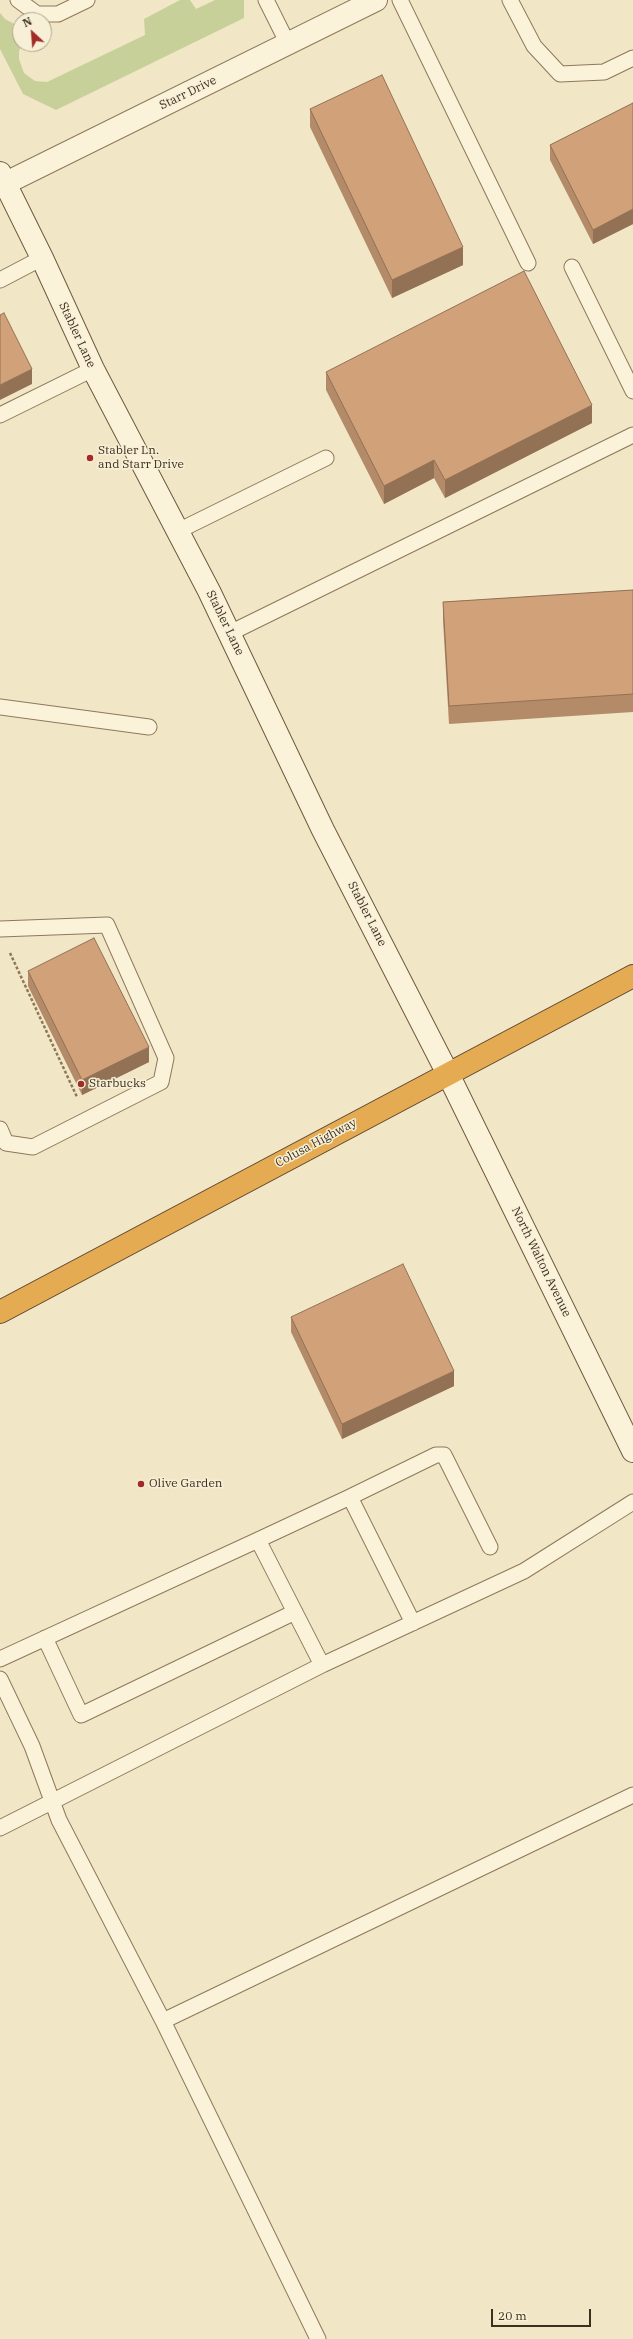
<!DOCTYPE html>
<html>
<head>
<meta charset="utf-8">
<style>
  body { margin:0 }
  #map { position:relative; width:633px; height:2339px; overflow:hidden; background:#f1e6c6; font-family:"IBM Plex Serif",serif }
  canvas { display:block }
  .north { position:absolute; left:12px; top:12px; width:40px; height:40px; box-sizing:border-box; background:#f8f0d6; border:1px solid #ada38d; border-radius:50%; rotate:334deg; font-size:11px; font-weight:700; line-height:16px; text-align:center; color:#3d2f1f }
  .north::after { content:''; display:block; margin:auto; width:14px; height:18px; background:#a12b26; clip-path:polygon(50% 0,100% 100%,50% 72%,0 100%) }
  .scale { position:absolute; left:491px; top:2309px; width:100px; height:18px; box-sizing:border-box; border:2px solid #3d2f1f; border-top:0; padding-left:5px; font-size:12px; line-height:14px; white-space:nowrap; color:#3d2f1f; -webkit-text-stroke:3px #f8f0d6; paint-order:stroke }
</style>
</head>
<body>
<div id="map">
<canvas width="633" height="2339"></canvas>
<div class="north">N</div>
<div class="scale">20 m</div>
</div>
<script>
const c = document.querySelector('canvas').getContext('2d');
c.lineJoin = 'round';
function fill(path, color) { c.fillStyle = color; c.fill(path, 'evenodd'); }
const poly = rows => new Path2D(rows.map(r => 'M' + r).join(''));
function strokePath(path, color, width, dash) { c.strokeStyle = color; c.lineWidth = width; c.lineCap = dash ? 'butt' : 'round'; c.setLineDash(dash || []); c.stroke(path); }
function label(font, color, halo, rows, align = 'center') {
  c.font = font + ' "IBM Plex Serif",serif'; c.lineWidth = 3; c.setLineDash([]); c.textBaseline = 'middle'; c.strokeStyle = halo; c.fillStyle = color; for (const [text, x, y, turn = 0] of rows) {
    c.save(); c.translate(x, y); c.rotate((+turn || 0) * Math.PI / 180); c.textAlign = isNaN(turn) ? turn : align; if (halo) c.strokeText(text, 0, 0); c.fillText(text, 0, 0); c.restore();
  }
}
fill(poly([
  [180,0,190,0,196,9,215,0,244,0,244,18,56,110,23,94,0,49,0,13,5,19,20,27,20,44,23,44,19,51,19,59,24,73,35,81,47,82,145,35,144,19]
]), '#c7d099');
const lane = poly([
  [18,0,37,14,58,14,87,0],
  [266,0,288,44],
  [400,0,528,263],
  [510,0,534,46,560,74,604,72,633,58],
  [572,267,633,391],
  [0,280,42,258],
  [0,415,93,369],
  [178,531,326,458],
  [230,633,633,435],
  [0,707,149,727],
  [0,929,107,925,166,1058,161,1082,33,1147,6,1143,0,1129],
  [350,1497,436,1455,444,1455,490,1547],
  [258,1540,350,1497,413,1623],
  [45,1638,81,1715,295,1612],
  [0,1659,258,1540,322,1665],
  [0,1679,32,1746,59,1820,163,2021],
  [0,1828,322,1665,524,1571,633,1502],
  [318,2339,163,2021,633,1795]
]);
const street = poly([
  [0,186,376,0]
]);
const secondary = poly([
  [0,173,42,258,93,369,209,591,323,830,448,1074,633,1451]
]);
const highway = poly([
  [0,1312,633,976]
]);
strokePath(lane, '#8e785a', 17);
strokePath(street, '#8e785a', 24);
strokePath(secondary, '#70593d', 24);
strokePath(highway, '#5c452e', 24);
strokePath(poly([
  [10,953,77,1097]
]), '#8e785a', 2.5, [3, 2]);
strokePath(lane, '#fbf2da', 15);
strokePath(street, '#fbf2da', 22);
strokePath(secondary, '#fbf2da', 22);
strokePath(highway, '#e4ab53', 22);
fill(poly([
  [633,103,633,224,593,244,550,160,550,145],
  [310,109,463,265,392,298,310,127],
  [326,372,592,423,445,498,434,478,384,504,326,390],
  [633,590,633,712,449,724,443,620,443,602],
  [28,971,149,1062,82,1095,28,986],
  [291,1317,454,1386,342,1439,291,1332]
]), '#b48b69');
fill(poly([
  [633,209,633,224,593,244,593,230],
  [463,247,463,265,392,298,392,280],
  [32,369,32,384,0,400,0,385],
  [592,405,592,423,445,498,445,480],
  [434,460,434,478,384,504,384,486],
  [149,1047,149,1062,82,1095,82,1080],
  [454,1371,454,1386,342,1439,342,1424]
]), '#927155');
const building = poly([
  [382,75,463,247,392,280,310,109,382,75],
  [633,103,633,209,593,230,550,145,633,103],
  [524,271,592,405,445,480,434,460,384,486,326,372,524,271],
  [4,313,32,369,0,385,0,315,4,313],
  [633,590,633,694,449,706,443,602,633,590],
  [94,938,149,1047,82,1080,28,971,94,938],
  [403,1264,454,1371,342,1424,291,1317,403,1264]
]);
fill(building, '#d1a27a');
strokePath(building, '#927155', 1);
for (const [x, y, r, color] of [
  [90,458,4,"#a12b26"],
  [81,1084,4,"#a12b26"],
  [141,1484,4,"#a12b26"]
]) { const dot = new Path2D(); dot.arc(x, y, r, 0, 2 * Math.PI); c.fillStyle = color; c.fill(dot); strokePath(dot, '#f8f0d6', 1.5); }
label('12px', '#3d2f1f', '#f8f0d6', [
  ["Starr Drive",188,93,-26],
  ["Stabler Lane",77,335,65],
  ["Stabler Lane",225,623,64],
  ["Stabler Lane",367,914,63],
  ["Colusa Highway",316,1143,-28],
  ["North Walton Avenue",541,1262,64]
]);
label('12px', '#3d2f1f', '#f8f0d6', [
  ["Stabler Ln.",98,451],
  ["and Starr Drive",98,465],
  ["Starbucks",89,1084],
  ["Olive Garden",149,1484]
], 'left');
</script>
</body>
</html>
